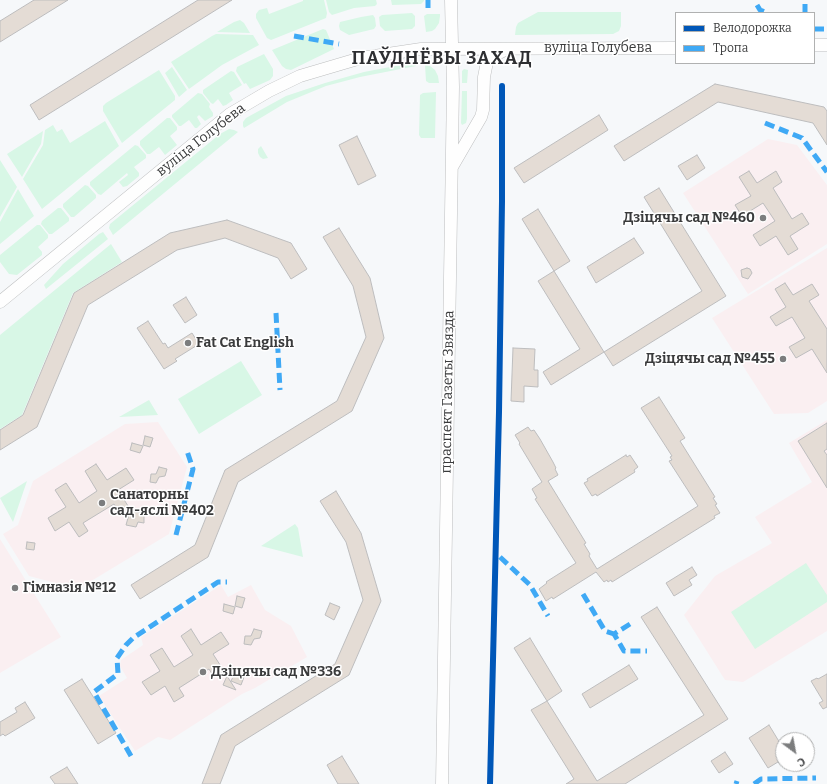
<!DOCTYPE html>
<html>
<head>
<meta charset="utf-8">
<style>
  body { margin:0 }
  #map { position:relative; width:827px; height:784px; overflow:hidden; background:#f6f8fa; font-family:Bitter,serif }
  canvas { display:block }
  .legend { position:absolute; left:675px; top:12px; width:140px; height:52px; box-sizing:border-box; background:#fff; border:1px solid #b0b1b1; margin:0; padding:5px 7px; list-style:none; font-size:12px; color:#3a3b3c }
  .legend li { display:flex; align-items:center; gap:8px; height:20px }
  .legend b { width:20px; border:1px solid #b0b1b1 }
  .north { position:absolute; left:775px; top:732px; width:40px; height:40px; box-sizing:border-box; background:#fff; border:1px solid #b0b1b1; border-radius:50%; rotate:148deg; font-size:11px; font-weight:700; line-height:16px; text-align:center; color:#3a3b3c }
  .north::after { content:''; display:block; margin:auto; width:14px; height:18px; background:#7c7d7e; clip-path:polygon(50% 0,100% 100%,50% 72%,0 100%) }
</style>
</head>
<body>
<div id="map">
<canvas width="827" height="784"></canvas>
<ul class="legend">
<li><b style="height:5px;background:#0057b8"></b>Велодорожка</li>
<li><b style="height:5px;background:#3fa9f5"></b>Тропа</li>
</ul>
<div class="north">С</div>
</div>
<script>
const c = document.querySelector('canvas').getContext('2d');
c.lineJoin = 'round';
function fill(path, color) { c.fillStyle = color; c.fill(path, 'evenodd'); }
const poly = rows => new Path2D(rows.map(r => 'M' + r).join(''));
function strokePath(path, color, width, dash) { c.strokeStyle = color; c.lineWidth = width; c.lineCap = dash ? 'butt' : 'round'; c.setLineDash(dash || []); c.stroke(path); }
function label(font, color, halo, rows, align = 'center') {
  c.font = font + ' Bitter,serif'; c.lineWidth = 3; c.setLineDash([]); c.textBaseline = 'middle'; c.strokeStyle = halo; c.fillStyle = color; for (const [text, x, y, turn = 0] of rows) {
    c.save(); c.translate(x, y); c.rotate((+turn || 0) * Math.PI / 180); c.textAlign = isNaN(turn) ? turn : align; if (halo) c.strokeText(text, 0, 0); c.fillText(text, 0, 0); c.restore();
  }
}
fill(poly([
  [768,139,797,145,827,185,827,244,748,294,683,193],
  [827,248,827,401,808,413,774,414,712,318],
  [827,420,827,631,743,682,725,680,684,615,715,576,772,543,755,517,812,482,789,443],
  [158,422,187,467,169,534,78,589,29,576,3,534,18,525,33,481,125,424],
  [0,539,61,637,0,673],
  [221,585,228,597,251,585,265,610,291,626,307,657,255,688,242,694,170,740,158,737,135,751,99,696,127,678,120,666,121,660,143,645,141,637]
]), '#faeff1');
fill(poly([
  [303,0,324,0,327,13,326,18,271,40,267,38,256,18,256,14,259,10,267,8,269,14,303,1],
  [326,0,376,0,377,4,375,6,354,8,332,15,329,12],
  [391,0,424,0,424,1,421,4,392,5],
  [538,12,621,12,621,26,619,31,613,34,515,35,516,27,518,23],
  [412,13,415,16,415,26,412,29,385,31,380,26,379,17,382,15],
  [427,14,440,14,440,16,439,23,435,29,432,31,426,32,424,16],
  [373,15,375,18,376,26,374,29,349,35,340,30,339,26,340,22,361,17],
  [240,20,244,23,250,33,217,32,234,22],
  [323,29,326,30,334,49,291,70,286,69,282,66,272,50],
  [216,34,253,35,259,45,222,65,189,89,171,62,212,36],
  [264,54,273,69,273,76,270,80,250,89,246,83,244,84,236,71,237,67],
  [416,64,416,66,360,77,326,86,287,102,244,128,243,126,243,122,246,118,286,96,325,83,364,72,395,66],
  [425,65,430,66,435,70,438,76,439,83,429,83,426,81],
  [172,67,187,90,179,97,165,73],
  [464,69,468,70,467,83,462,83,462,71],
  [159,70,175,96,175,100,122,143,103,111,103,106,106,103],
  [231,71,234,72,242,85,229,93,233,100,226,105,223,106,218,99,213,104,211,103,203,93,203,90],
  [462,91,467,91,467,119,466,123,462,125,461,123],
  [436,92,435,138,421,138,419,135,420,95,423,93],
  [198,93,202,94,210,104,209,107,213,113,213,116,205,121,199,115,197,117,201,124,197,128,195,128,189,120,181,126,179,126,172,117,172,115],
  [167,118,170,118,177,127,177,130,170,136,177,145,165,155,159,147,150,154,147,154,140,145,140,141],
  [105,121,119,146,42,209,23,179,43,145,45,130,53,125,57,132,62,129,70,143],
  [229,129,234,130,238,132,113,235,109,228,110,224,220,134],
  [43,131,41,144,22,177,7,154],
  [135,145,138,146,146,155,146,158,134,167,139,173,139,176,127,186,123,187,119,182,128,175,127,173,101,195,98,194,90,185,90,182],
  [261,146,268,158,263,159,260,157,258,153,258,149],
  [0,160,17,187,0,217],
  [85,185,88,186,96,195,96,198,74,217,71,217,63,207,63,204],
  [18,189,34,216,0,244,0,222],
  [58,208,61,208,69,218,69,221,52,234,49,234,41,224,42,221],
  [37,225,40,225,48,235,48,238,38,247,42,252,42,255,17,275,9,274,0,262,0,255],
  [103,232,108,239,46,289,44,285,63,264,99,234],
  [111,244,122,262,73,293,22,415,0,429,0,335],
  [241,361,262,395,199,434,178,399],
  [149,400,158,415,119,417],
  [27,481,13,522,0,498],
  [295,524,298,528,303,557,261,546],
  [806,563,827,595,827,602,755,649,731,612]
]), '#d8f7e6');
const building = poly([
  [34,0,68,0,0,42,0,21,34,0],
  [198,0,232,0,39,120,30,105,198,0],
  [715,84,824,107,827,111,827,145,813,123,718,102,624,161,614,146,715,84],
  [599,115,608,130,524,183,514,168,599,115],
  [357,136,376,176,358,185,339,145,357,136],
  [697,155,705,168,687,180,678,166,697,155],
  [749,171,757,183,776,171,782,182,773,188,792,219,802,213,809,224,790,236,798,249,788,255,776,236,760,246,753,235,775,221,763,203,742,216,735,205,751,196,739,177,749,171],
  [659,188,726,296,613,366,604,352,702,291,644,197,659,188],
  [538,209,570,261,554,271,522,219,538,209],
  [227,220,291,243,307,269,291,279,278,258,225,238,177,250,88,305,37,427,0,450,0,430,23,415,74,293,170,233,227,220],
  [339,228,370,278,384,338,352,411,238,482,208,557,140,599,131,585,195,545,225,470,337,401,366,337,353,286,323,237,339,228],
  [634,238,644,253,596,283,587,267,634,238],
  [747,268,750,269,752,273,748,279,742,277,741,270,747,268],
  [554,271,604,352,551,385,543,372,580,349,538,281,554,271],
  [785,283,793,295,812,284,819,295,809,301,827,329,827,373,812,349,796,358,789,347,805,338,792,317,776,326,770,317,786,307,775,289,785,283],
  [186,297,197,315,185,323,173,305,186,297],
  [148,321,163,344,165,343,168,348,192,333,199,344,175,359,177,361,164,369,137,328,148,321],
  [513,348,535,349,534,370,538,370,538,387,524,386,524,402,511,401,513,348],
  [659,397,685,438,680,441,715,497,713,498,717,504,715,505,720,513,714,516,715,518,612,582,611,580,608,582,607,580,604,582,596,572,553,599,552,597,546,601,539,589,547,583,546,582,576,563,535,499,537,498,532,489,542,482,519,444,520,443,515,435,528,427,531,431,534,430,540,439,553,462,556,468,555,469,558,475,548,481,586,543,584,544,590,554,589,556,597,569,698,506,669,461,672,460,670,457,672,456,641,408,659,397],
  [827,423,827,449,824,451,827,455,827,488,798,441,827,423],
  [145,436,153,438,150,447,143,445,145,436],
  [132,443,143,446,140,453,130,450,132,443],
  [626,455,627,457,630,455,638,467,634,470,635,472,597,496,596,494,592,496,584,483,588,481,587,479,626,455],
  [96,464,107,480,126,468,134,480,118,490,128,506,119,512,114,504,83,523,88,531,79,537,69,522,55,531,48,518,66,507,55,490,66,483,79,503,97,491,85,471,96,464],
  [159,467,167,469,165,476,159,477,156,483,150,482,151,474,156,474,159,467],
  [336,491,361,533,381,601,349,675,235,746,220,784,202,784,221,735,335,664,363,600,346,542,320,501,336,491],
  [130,511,144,513,144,523,138,522,136,527,126,525,130,511],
  [27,542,35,543,34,550,26,549,27,542],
  [692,567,697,575,689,580,692,585,674,596,666,583,692,567],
  [237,596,245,598,242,608,235,606,237,596],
  [330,603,340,607,334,620,325,615,330,603],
  [224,604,235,607,233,614,223,611,224,604],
  [657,607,728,719,625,784,566,784,574,779,531,710,547,701,597,781,704,715,641,617,657,607],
  [191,629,201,645,221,632,229,644,213,654,224,671,214,677,209,669,179,688,184,696,174,702,165,686,151,695,142,682,160,671,150,655,162,648,174,667,193,655,181,636,191,629],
  [254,629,262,631,260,638,254,639,251,645,244,644,245,636,251,636,254,629],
  [530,638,562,691,547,701,514,648,530,638],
  [629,665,638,679,590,708,582,694,629,665],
  [235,673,244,677,241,685,231,681,235,673],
  [827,674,827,707,823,709,819,703,823,701,811,681,817,678,818,679,827,674],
  [227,676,236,690,223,685,227,676],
  [82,679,116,733,98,744,64,690,82,679],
  [25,702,35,718,5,736,3,734,0,736,0,722,17,712,15,708,25,702],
  [769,725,783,748,783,759,768,768,749,738,769,725],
  [725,752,733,764,719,773,711,761,725,752],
  [342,756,359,784,338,784,327,765,342,756],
  [67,767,78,784,55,784,50,777,67,767]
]);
fill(building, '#e4dcd5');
strokePath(building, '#bdbdbe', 1);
const secondary = poly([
  [814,45,827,45],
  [452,167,481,117,483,110,484,77,487,62,493,56,505,50],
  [0,302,230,114,269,91,300,76,361,58,421,49,676,48],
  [442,784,453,87,451,0]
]);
strokePath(secondary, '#bdbebf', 13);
strokePath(secondary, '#fefefe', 12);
strokePath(poly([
  [805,4,805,13],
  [757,5,760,10,767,13],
  [428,8,428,0],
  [814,29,827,29],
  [294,36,339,44],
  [765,123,802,138,827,172],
  [276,313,280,390],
  [176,535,193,469,187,451],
  [500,557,530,585,548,616],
  [583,594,605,631,614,634],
  [630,624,614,634,624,651,647,651],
  [131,756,94,692,118,674,117,658,126,645,133,638,218,582,227,582],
  [736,784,737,781],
  [754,784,761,779,816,778]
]), '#3fa9f5', 5, [10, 5]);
strokePath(poly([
  [490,784,499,412,502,201,502,86]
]), '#0057b8', 6);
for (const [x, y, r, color] of [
  [763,218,4,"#7c7d7e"],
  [188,343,4,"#7c7d7e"],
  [783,359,4,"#7c7d7e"],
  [102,503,4,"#7c7d7e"],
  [15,588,4,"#7c7d7e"],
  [203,672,4,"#7c7d7e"]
]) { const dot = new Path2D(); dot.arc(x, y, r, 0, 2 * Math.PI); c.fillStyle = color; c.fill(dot); strokePath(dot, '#fff', 1.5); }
label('14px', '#3a3b3c', '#fff', [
  ["вуліца Голубева",598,48],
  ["вуліца Голубева",201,140,-38],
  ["праспект Газеты Звязда",448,392,-89]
]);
label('bold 14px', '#3a3b3c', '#fff', [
  ["Дзіцячы сад №460",755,218,"right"],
  ["Fat Cat English",196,343],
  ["Дзіцячы сад №455",775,359,"right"],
  ["Санаторны",110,495],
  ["сад-яслі №402",110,511],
  ["Гімназія №12",23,588],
  ["Дзіцячы сад №336",211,672]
], 'left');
c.letterSpacing = '1px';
label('bold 18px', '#2e2f32', '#fff', [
  ["ПАЎДНЁВЫ ЗАХАД",442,59]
]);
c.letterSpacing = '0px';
</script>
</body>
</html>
